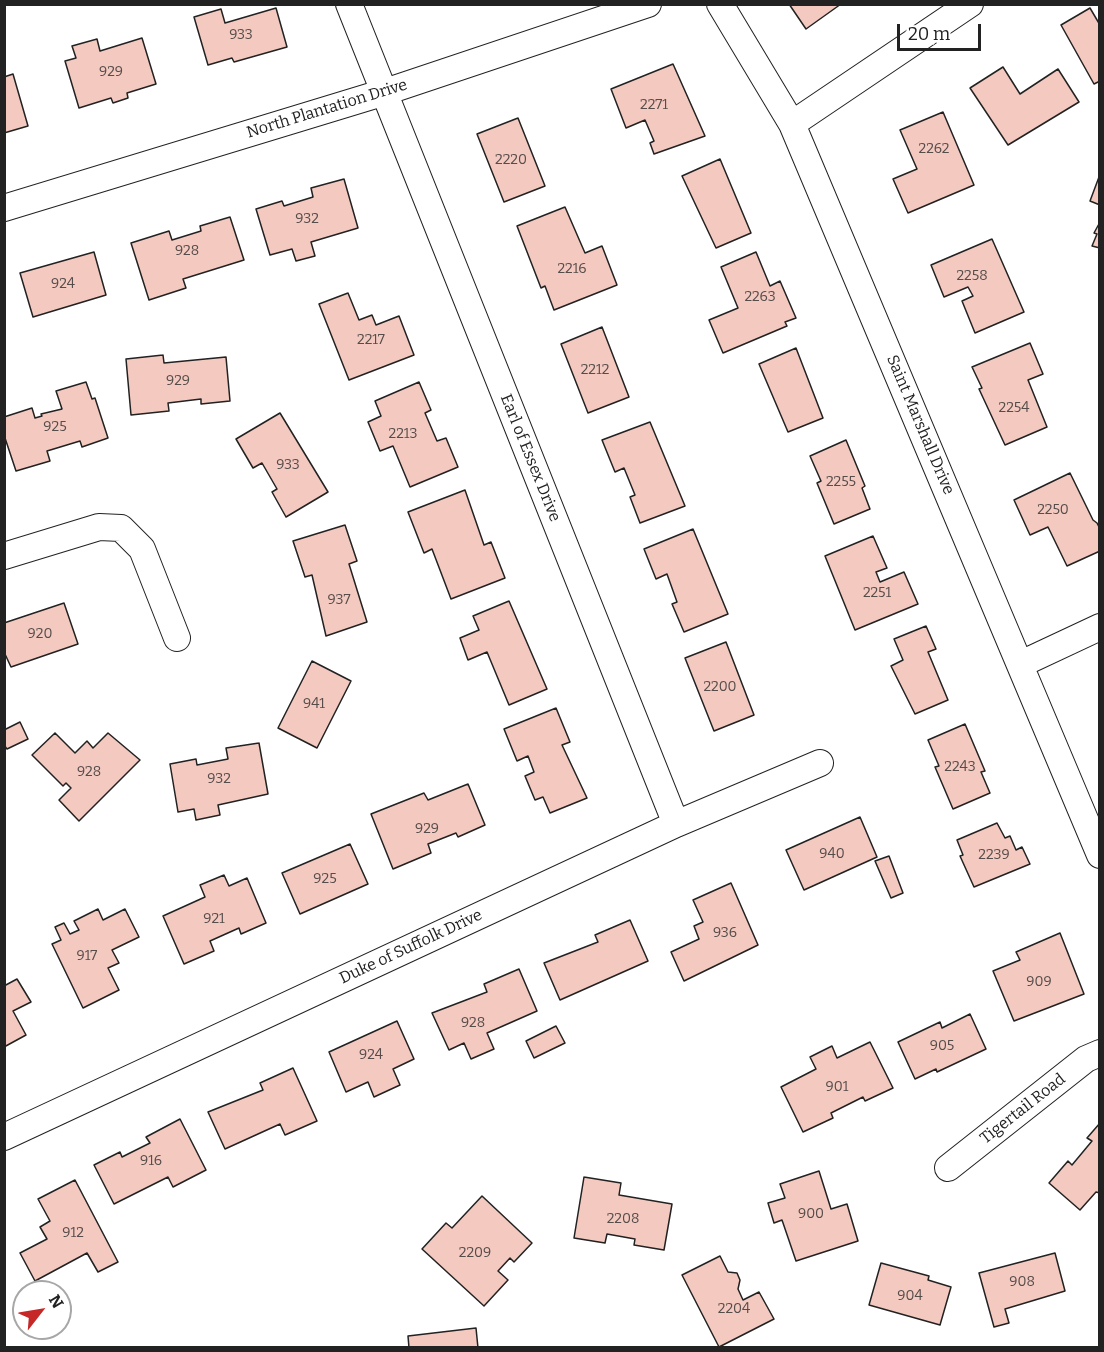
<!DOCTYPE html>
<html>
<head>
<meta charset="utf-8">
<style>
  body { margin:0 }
  #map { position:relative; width:1104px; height:1352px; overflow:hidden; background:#fff; font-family:Bitter,serif }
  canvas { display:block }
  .frame { position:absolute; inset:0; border:6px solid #222; pointer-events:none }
  .north { position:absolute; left:12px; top:1280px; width:60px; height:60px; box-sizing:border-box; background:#fff; border:2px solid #a7a7a7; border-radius:50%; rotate:59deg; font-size:16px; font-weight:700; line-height:24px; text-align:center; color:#222 }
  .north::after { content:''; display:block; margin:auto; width:21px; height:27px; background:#c62828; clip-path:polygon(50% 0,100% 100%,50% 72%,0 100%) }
  .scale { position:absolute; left:897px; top:24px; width:84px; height:27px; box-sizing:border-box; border:3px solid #222; border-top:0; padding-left:8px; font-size:18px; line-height:21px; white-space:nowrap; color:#222; -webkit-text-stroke:4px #fff; paint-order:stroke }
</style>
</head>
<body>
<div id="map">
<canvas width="1104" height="1352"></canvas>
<div class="frame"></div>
<div class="north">N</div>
<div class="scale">20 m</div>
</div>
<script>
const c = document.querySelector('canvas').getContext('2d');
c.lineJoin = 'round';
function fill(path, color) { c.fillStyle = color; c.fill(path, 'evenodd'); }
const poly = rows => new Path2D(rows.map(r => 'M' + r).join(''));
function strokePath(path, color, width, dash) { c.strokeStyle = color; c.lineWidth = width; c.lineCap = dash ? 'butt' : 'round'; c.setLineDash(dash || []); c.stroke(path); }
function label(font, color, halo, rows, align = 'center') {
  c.font = font + ' Bitter,serif'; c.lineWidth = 4.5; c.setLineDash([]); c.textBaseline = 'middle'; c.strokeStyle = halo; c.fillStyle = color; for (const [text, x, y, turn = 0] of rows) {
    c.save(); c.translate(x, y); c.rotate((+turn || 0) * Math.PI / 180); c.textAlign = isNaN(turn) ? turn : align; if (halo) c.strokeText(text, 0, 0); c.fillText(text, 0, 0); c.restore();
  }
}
const building = poly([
  [789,4,841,4,806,29,789,4],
  [276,8,287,47,234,62,232,58,208,65,194,17,221,9,225,23,276,8],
  [1090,8,1100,25,1100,81,1094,84,1061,25,1090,8],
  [142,38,156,84,127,93,128,98,113,103,111,98,79,108,65,61,76,58,72,46,97,39,100,51,142,38],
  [673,64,705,136,654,154,650,143,654,141,645,120,626,128,611,89,673,64],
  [1003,67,1020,94,1058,69,1079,102,1008,145,970,88,1003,67],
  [13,74,28,126,4,133,4,77,13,74],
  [943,112,974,185,908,213,893,179,917,169,900,130,943,112],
  [518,118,545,186,504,202,477,134,518,118],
  [720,159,751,233,716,248,682,176,720,159],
  [1099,177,1100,177,1100,205,1090,201,1099,177],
  [344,179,358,228,311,242,315,256,296,261,292,249,270,255,256,209,282,201,284,206,313,197,311,188,344,179],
  [565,207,585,253,602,246,617,285,554,310,545,286,541,288,517,226,565,207],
  [230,217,244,260,183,279,186,288,149,300,131,243,169,231,172,240,201,231,200,226,230,217],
  [1100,222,1100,248,1092,246,1097,234,1094,233,1100,222],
  [992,239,1024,312,975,333,962,301,973,296,968,287,944,297,931,265,992,239],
  [94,252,106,295,33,317,20,273,94,252],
  [756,252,770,286,780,281,796,318,785,322,787,326,723,353,709,320,738,308,721,267,756,252],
  [348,293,359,320,372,315,376,325,399,316,414,355,349,380,319,304,348,293],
  [602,327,629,397,588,413,561,344,602,327],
  [1030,343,1043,374,1028,380,1047,427,1005,445,979,389,982,388,972,367,1030,343],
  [796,348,823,418,788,432,759,364,796,348],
  [163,355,164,363,226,357,230,401,201,404,201,399,168,403,169,411,131,415,126,359,163,355],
  [86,382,92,399,95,398,108,438,82,447,80,441,47,451,50,461,16,471,4,435,4,417,32,408,35,418,42,416,41,414,62,409,56,391,86,382],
  [419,382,431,410,425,413,437,441,446,438,458,467,410,487,393,446,380,451,368,422,381,416,375,401,419,382],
  [280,413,328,492,286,517,272,492,277,489,262,463,253,468,236,439,280,413],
  [650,422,685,506,640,523,630,497,635,495,624,468,615,472,602,440,650,422],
  [846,440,865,486,862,488,870,509,834,524,817,483,821,481,810,456,846,440],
  [1070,473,1093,520,1097,523,1100,529,1100,551,1067,566,1048,527,1030,535,1014,500,1070,473],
  [465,490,484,545,491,542,505,578,451,599,432,549,424,553,408,512,465,490],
  [345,525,357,561,349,564,367,622,326,636,312,575,305,577,293,541,345,525],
  [693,529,728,614,684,632,672,604,677,602,667,574,656,579,644,549,693,529],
  [873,536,887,568,876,572,880,582,904,572,918,604,855,630,825,556,873,536],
  [509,601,547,689,509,705,487,652,468,660,460,638,479,630,473,616,509,601],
  [64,603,78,644,11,667,4,652,4,623,64,603],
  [926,626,936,649,928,652,948,700,915,714,891,666,903,660,894,639,926,626],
  [726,642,754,715,714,731,685,658,726,642],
  [312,661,351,681,317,748,278,728,312,661],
  [556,708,570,742,562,745,587,798,550,813,543,797,535,800,525,776,534,772,528,756,517,761,504,729,556,708],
  [20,722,28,739,7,749,4,745,4,730,20,722],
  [965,724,985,771,981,772,990,793,953,809,935,767,939,766,928,740,965,724],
  [55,733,75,753,87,741,93,748,108,733,140,760,79,821,59,800,71,788,66,783,63,786,32,755,55,733],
  [259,743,268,794,218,805,220,815,196,820,194,809,178,812,170,764,196,759,197,765,228,759,226,748,259,743],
  [468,784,485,825,458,837,456,833,428,844,431,853,393,869,371,814,424,793,428,800,468,784],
  [860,817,877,857,804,890,786,850,860,817],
  [997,823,1005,838,1010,836,1016,850,1022,847,1030,864,974,887,960,856,963,855,957,840,997,823],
  [350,844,368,884,300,914,282,873,350,844],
  [889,856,903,893,891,898,875,861,889,856],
  [224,875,229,886,247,878,266,923,241,934,239,928,210,941,214,951,184,964,163,916,205,897,200,885,224,875],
  [731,883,758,945,684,981,671,952,699,939,694,926,703,922,693,900,731,883],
  [98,909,103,920,125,909,139,937,112,950,119,963,108,968,119,990,83,1008,52,944,61,940,55,927,64,923,70,934,79,930,74,921,98,909],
  [630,920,648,961,560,1000,544,963,598,942,595,935,630,920],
  [1060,933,1084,994,1014,1021,993,971,1020,960,1016,952,1060,933],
  [519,969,537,1011,487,1033,494,1049,471,1059,464,1043,449,1050,432,1013,487,992,484,984,519,969],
  [17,979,31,1002,13,1011,26,1035,4,1047,4,986,17,979],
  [970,1014,986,1049,937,1072,936,1069,915,1079,898,1042,940,1022,942,1028,970,1014],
  [397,1021,414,1059,393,1069,400,1085,374,1097,368,1082,346,1092,329,1052,397,1021],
  [556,1026,565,1043,534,1058,526,1041,556,1026],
  [870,1042,893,1088,865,1101,863,1097,831,1113,833,1118,803,1132,781,1087,816,1069,810,1057,832,1046,837,1058,870,1042],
  [293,1068,317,1121,285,1135,280,1124,225,1149,208,1112,263,1090,260,1083,293,1068],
  [180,1119,206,1170,173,1187,168,1177,114,1204,94,1165,120,1152,122,1157,150,1143,146,1137,180,1119],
  [1100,1123,1100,1193,1096,1192,1080,1210,1049,1183,1068,1161,1072,1165,1092,1141,1087,1138,1100,1123],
  [819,1171,831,1209,847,1204,858,1241,796,1261,782,1220,774,1223,768,1203,785,1198,780,1184,819,1171],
  [584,1177,621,1183,619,1195,672,1204,664,1250,634,1245,635,1239,607,1234,605,1243,574,1238,584,1177],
  [75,1180,118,1262,98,1272,87,1253,35,1281,20,1253,47,1239,40,1227,50,1221,38,1199,75,1180],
  [482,1196,532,1243,514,1262,510,1258,498,1271,508,1280,484,1306,422,1249,446,1223,452,1228,482,1196],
  [1055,1253,1065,1291,1005,1309,1009,1323,994,1327,979,1273,1055,1253],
  [720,1256,728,1272,737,1273,740,1280,738,1289,743,1300,759,1292,774,1319,719,1347,682,1275,720,1256],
  [881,1263,929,1276,928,1280,951,1287,940,1325,869,1305,881,1263],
  [476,1328,478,1348,409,1348,408,1336,476,1328]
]);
fill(building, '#f3c9c0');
strokePath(building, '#222', 1.5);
const minor = poly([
  [349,4,676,824],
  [720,4,792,124,1100,855],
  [792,124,970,4],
  [4,208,385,92,648,4],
  [4,556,99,527,121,528,142,549,177,638],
  [1021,664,1100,627],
  [4,1137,676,824,820,763],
  [948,1168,1086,1059,1100,1053]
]);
strokePath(minor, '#222', 28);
strokePath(minor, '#fff', 26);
label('14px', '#564c4a', null, [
  ["933",241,35],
  ["929",111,72],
  ["2271",654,105],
  ["2262",934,149],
  ["2220",511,160],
  ["932",307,219],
  ["928",187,251],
  ["2216",572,269],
  ["2258",972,276],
  ["924",63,284],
  ["2263",760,297],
  ["2217",371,340],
  ["2212",595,370],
  ["929",178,381],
  ["2254",1014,408],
  ["925",55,427],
  ["2213",403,434],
  ["933",288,465],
  ["2255",841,482],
  ["2250",1053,510],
  ["2251",877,593],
  ["937",339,600],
  ["920",40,634],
  ["2200",720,687],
  ["941",314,704],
  ["2243",960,767],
  ["928",89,772],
  ["932",219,779],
  ["929",427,829],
  ["940",832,854],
  ["2239",994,855],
  ["925",325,879],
  ["921",214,919],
  ["936",725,933],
  ["917",87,956],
  ["909",1039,982],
  ["928",473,1023],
  ["905",942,1046],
  ["924",371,1055],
  ["901",837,1087],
  ["916",151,1161],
  ["900",811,1214],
  ["2208",623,1219],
  ["912",73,1233],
  ["2209",475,1253],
  ["908",1022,1282],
  ["904",910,1296],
  ["2204",734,1309]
]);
label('16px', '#222', '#fff', [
  ["North Plantation Drive",327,109,-17],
  ["Saint Marshall Drive",920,425,67],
  ["Earl of Essex Drive",530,458,68],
  ["Duke of Suffolk Drive",411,947,-25],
  ["Tigertail Road",1023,1109,-38]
]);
</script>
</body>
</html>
